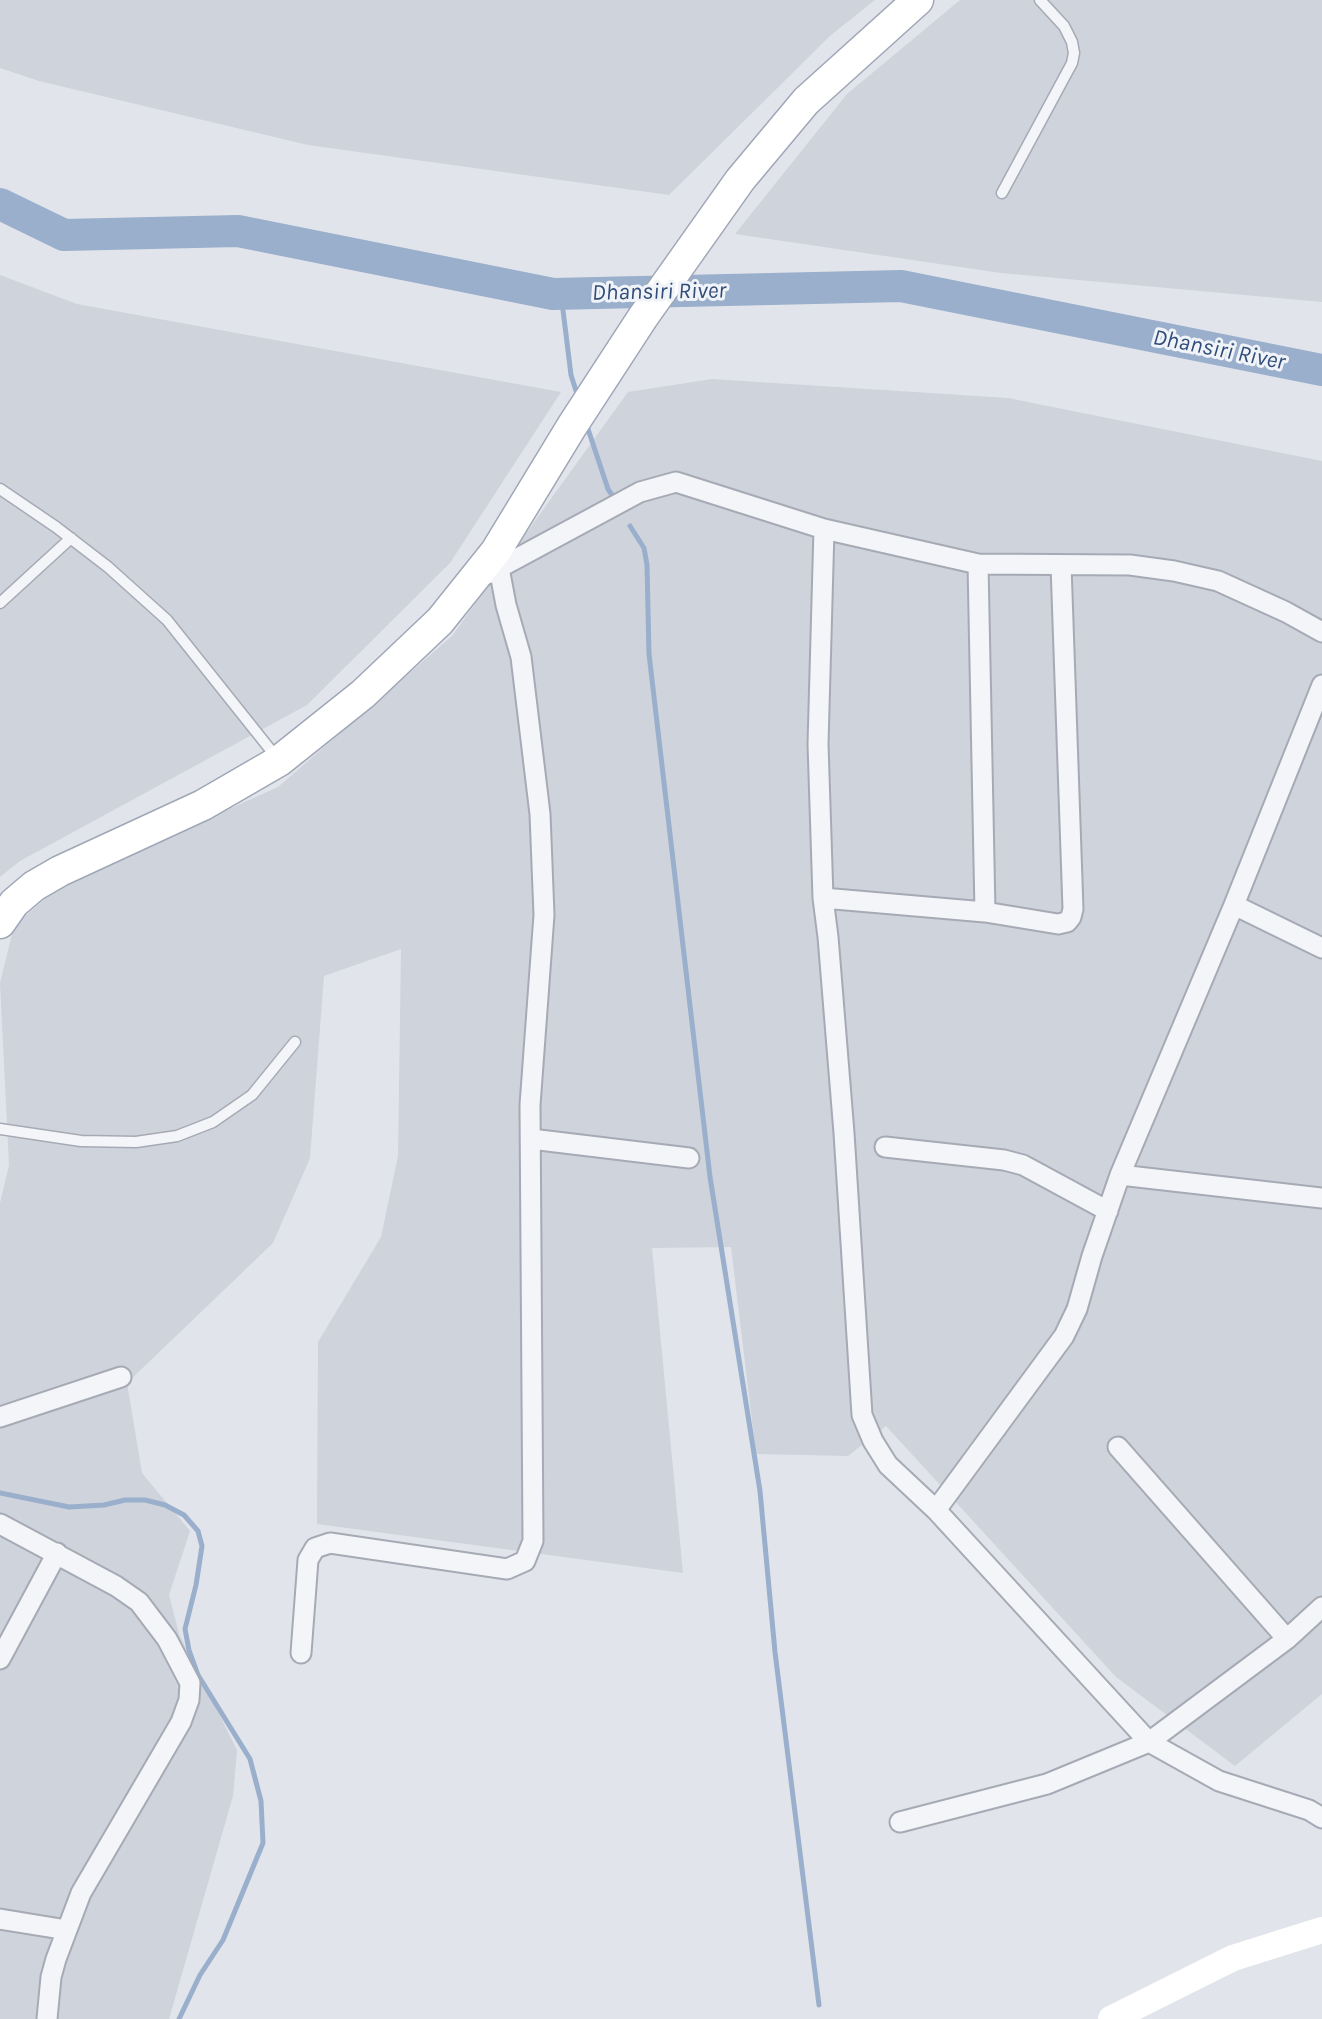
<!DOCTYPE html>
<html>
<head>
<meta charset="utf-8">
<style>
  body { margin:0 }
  canvas { display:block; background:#e1e4ea }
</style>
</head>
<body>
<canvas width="1322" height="2019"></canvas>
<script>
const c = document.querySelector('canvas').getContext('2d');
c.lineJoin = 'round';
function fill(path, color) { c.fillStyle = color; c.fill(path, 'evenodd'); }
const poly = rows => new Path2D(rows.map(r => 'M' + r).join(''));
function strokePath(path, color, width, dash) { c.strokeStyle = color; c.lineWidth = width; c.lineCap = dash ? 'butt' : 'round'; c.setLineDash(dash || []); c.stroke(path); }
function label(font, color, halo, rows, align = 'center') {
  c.font = font + ' Karla,sans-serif'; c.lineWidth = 6; c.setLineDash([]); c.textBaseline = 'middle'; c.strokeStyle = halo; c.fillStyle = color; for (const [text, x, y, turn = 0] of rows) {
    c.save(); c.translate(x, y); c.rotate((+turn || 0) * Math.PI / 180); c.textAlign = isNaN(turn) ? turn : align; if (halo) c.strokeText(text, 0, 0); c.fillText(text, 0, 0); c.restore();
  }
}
fill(poly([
  [0,0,875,0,831,35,669,195,308,145,39,81,0,68],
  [960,0,1322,0,1322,302,1001,273,735,234,847,94],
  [0,275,77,304,561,392,450,563,307,705,20,861,0,877],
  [712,379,1008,398,1322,461,1322,1694,1235,1766,1116,1677,886,1426,848,1456,756,1454,731,1247,652,1248,683,1573,317,1524,318,1342,381,1237,398,1156,401,949,324,976,310,1158,273,1243,127,1383,142,1473,190,1531,169,1595,179,1634,237,1750,233,1796,169,2019,0,2019,0,1203,9,1165,0,983,14,926,59,886,278,787,452,636,628,392]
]), '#cfd3dc');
strokePath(poly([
  [561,294,571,375,578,397],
  [586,423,608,489,614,498],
  [630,526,644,548,647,565,649,654,710,1177,760,1491,775,1652,819,2005],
  [0,1493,69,1507,104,1505,125,1500,145,1500,165,1505,184,1515,198,1531,202,1546,196,1585,185,1629,189,1650,198,1675,250,1759,261,1801,263,1843,223,1940,200,1975,179,2019]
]), '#9aafcc', 5);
strokePath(poly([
  [0,204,64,235,238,231,553,294,901,286,1322,370]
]), '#9aafcc', 32);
const lane = poly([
  [1002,193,1072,63,1074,53,1072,42,1064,26,1040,0],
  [0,489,56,527,108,567,167,620,277,758],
  [0,603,71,538],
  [0,1129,81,1141,136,1142,177,1136,213,1122,252,1095,295,1042]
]);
const street = poly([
  [824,529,818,744,823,898,828,937,844,1133,862,1415,873,1441,888,1465,936,1510,1149,1742,1219,1781,1309,1810,1322,1818],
  [978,564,985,912],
  [488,574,640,492,676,482,824,529,978,564,1130,565,1174,571,1218,581,1286,612,1322,632],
  [823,898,985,912,1058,924,1067,922,1071,917,1073,909,1061,565],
  [1234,905,1322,948],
  [531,1139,689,1158],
  [885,1147,1004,1160,1023,1165,1108,1211],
  [1120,1175,1322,1198],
  [0,1417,121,1377],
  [1118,1447,1287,1639],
  [936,1510,1064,1336,1077,1309,1092,1256,1120,1175,1234,905,1322,685],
  [0,1524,116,1586,139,1602,167,1639,190,1683,189,1700,181,1722,81,1893,56,1959,51,1977,47,2019],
  [301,1653,308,1560,315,1548,330,1543,507,1569,525,1561,533,1541,530,1105,544,915,540,814,521,657,506,605,499,568],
  [0,1659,57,1553],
  [900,1822,1047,1784,1149,1742,1287,1639,1322,1607],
  [0,1919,67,1930]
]);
const primary = poly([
  [0,923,14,903,34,886,60,871,203,805,279,761,363,694,440,621,496,551,572,426,643,317,740,180,806,101,918,0]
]);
strokePath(lane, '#a6aab5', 13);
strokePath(street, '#a6aab5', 23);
strokePath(primary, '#9fa7b7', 33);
strokePath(lane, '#f4f5f8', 10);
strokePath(street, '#f4f5f8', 19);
strokePath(poly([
  [1111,2019,1233,1958,1322,1930]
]), '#fff', 26);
strokePath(primary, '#fff', 30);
label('italic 23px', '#304c79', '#f0f3f7', [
  ["Dhansiri River",659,292,-1],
  ["Dhansiri River",1219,350,11]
]);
</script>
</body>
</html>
